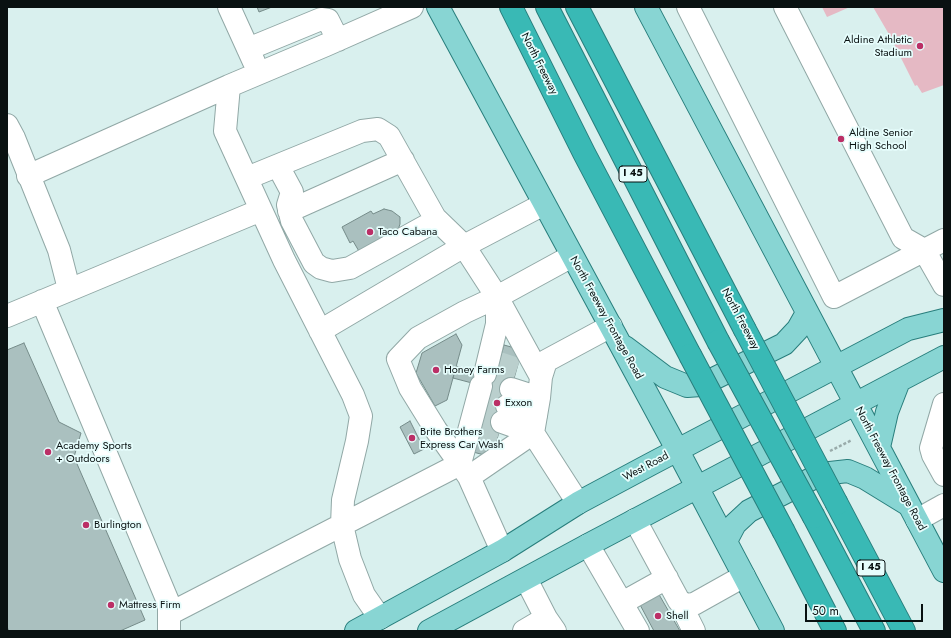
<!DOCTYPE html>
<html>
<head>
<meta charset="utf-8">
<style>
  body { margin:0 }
  #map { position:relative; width:951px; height:638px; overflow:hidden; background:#d9f0ee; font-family:Jost,sans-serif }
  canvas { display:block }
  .frame { position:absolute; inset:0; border:8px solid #091111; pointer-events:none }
  .scale { position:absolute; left:805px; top:604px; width:118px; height:18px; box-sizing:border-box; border:2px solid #091111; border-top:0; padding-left:5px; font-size:12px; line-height:14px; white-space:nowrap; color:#091111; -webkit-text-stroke:3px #e6fdfc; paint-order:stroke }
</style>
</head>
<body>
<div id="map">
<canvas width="951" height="638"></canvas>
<div class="frame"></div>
<div class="scale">50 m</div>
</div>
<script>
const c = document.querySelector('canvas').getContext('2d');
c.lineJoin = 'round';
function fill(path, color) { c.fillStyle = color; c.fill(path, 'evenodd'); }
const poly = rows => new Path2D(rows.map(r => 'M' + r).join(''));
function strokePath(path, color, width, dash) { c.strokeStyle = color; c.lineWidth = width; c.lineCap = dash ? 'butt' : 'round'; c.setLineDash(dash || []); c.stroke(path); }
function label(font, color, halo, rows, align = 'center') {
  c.font = font + ' Jost,sans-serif'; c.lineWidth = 3.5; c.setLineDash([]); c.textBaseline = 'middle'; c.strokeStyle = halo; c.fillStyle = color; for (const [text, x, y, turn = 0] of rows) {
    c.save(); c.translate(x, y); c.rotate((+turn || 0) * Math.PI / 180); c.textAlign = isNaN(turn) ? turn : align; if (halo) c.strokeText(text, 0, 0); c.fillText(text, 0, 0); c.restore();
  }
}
fill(poly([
  [822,7,850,7,827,17],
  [873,7,944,7,944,85,922,93,917,85,915,86,890,36]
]), '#e5b9c4');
const building = poly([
  [257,7,272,7,259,12,257,7],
  [384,209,392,211,400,217,400,224,398,230,360,253,353,241,350,243,342,227,371,211,373,214,384,209],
  [456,334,462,345,447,400,435,406,416,373,422,353,456,334],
  [24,343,59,422,81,433,74,457,145,620,120,631,9,631,7,627,7,350,24,343],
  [504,345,522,350,492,457,473,452,491,388,453,378,456,366,495,377,504,345],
  [410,421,424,449,414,454,400,427,410,421],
  [657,591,680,631,654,631,638,601,657,591]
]);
fill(building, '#aac0bf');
strokePath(building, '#758b89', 1);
strokePath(poly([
  [499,363,517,369],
  [483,380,511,389],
  [488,400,507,406],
  [484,416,502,422],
  [479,433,497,439]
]), '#bacfcd', 22, [22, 11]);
const minor = poly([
  [229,7,254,62],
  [688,7,834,297,944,240],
  [785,7,903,238,924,250,944,285],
  [248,49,321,19,328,20,338,40],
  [7,125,14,138,59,250,69,289],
  [278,166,292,192,288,205,292,221,314,263,321,268,332,271,350,268,437,220],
  [28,176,229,86],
  [247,178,362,131,378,129,389,136,435,218,464,246,497,297,572,256],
  [289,211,403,160],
  [497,297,541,377],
  [42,301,169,604,169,631],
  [7,316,261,210],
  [320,331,464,246,544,204],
  [485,374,497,324,497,297],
  [511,389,539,398],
  [944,404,931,448,933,455,944,475],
  [507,406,536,416],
  [502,422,533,433],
  [460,464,436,430,410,388,398,359,418,338,465,312,497,297],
  [460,464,481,386],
  [469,477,533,433],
  [578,503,533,433,539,398,541,377,546,361,611,326],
  [635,520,679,601,686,605,694,604,744,576],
  [917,520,944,505],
  [588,545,638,631],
  [526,579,546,618,555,631],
  [622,603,667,578],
  [686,605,684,611,694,631],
  [169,614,460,464,469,477,502,551],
  [380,618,364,595,350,559,342,525,343,500,357,441,361,416,353,395,284,260,225,131,229,86,326,45,412,7],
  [524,631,546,618]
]);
const major = poly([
  [438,7,678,451,773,631],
  [646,7,944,571],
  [625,347,665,377,687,386,701,385,784,344,798,329,807,313],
  [879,447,887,412,899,381],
  [726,541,735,524,749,511,821,474,848,471,865,478,909,505],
  [356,631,502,551,578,503,651,464,908,329,944,320],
  [429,631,588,545,944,357]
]);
const highway = poly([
  [511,7,584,153,690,355],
  [547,7,718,341],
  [577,7,744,328],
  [837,504,904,631],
  [814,517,874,631],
  [784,532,835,631]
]);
strokePath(minor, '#91a8a6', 24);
strokePath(major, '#287e7c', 24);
strokePath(highway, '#287e7c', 24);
strokePath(poly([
  [830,451,852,440]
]), '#99abaa', 2.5, [3, 2]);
strokePath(minor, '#fff', 22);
strokePath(major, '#88d5d3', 22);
strokePath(highway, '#39b9b5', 22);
const highwayBridge = poly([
  [744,328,837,504],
  [718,341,814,517],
  [690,355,784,532]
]);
strokePath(highwayBridge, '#287e7c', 24, []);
strokePath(highwayBridge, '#39b9b5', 22);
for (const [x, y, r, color] of [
  [920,46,4,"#bb2f66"],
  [841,139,4,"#bb2f66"],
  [370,232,4,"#bb2f66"],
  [436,370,4,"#bb2f66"],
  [497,403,4,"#bb2f66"],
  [412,438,4,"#bb2f66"],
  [48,452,4,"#bb2f66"],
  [86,525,4,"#bb2f66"],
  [111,605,4,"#bb2f66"],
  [658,616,4,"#bb2f66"]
]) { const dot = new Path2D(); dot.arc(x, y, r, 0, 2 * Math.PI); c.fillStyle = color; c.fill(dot); strokePath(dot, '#e6fdfc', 1.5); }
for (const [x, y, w] of [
  [633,174,28],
  [871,568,28]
]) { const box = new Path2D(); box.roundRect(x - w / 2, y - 8, w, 16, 3); c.fillStyle = '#e6fdfc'; c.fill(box); strokePath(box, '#091111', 1); }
label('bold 10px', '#091111', null, [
  ["I 45",633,174],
  ["I 45",871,568]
]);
label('11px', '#091111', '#e6fdfc', [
  ["Aldine Athletic",912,40,"right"],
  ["Stadium",912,53,"right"],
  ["Aldine Senior",849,133],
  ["High School",849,146],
  ["Taco Cabana",378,232],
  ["Honey Farms",444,370],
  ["Exxon",505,403],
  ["Brite Brothers",420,432],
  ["Express Car Wash",420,445],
  ["Academy Sports",56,446],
  ["+ Outdoors",56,459],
  ["Burlington",94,525],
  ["Mattress Firm",119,605],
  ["Shell",666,616]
], 'left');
label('11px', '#091111', '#e6fdfc', [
  ["North Freeway",539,64,63],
  ["North Freeway Frontage Road",606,318,61],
  ["North Freeway",740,319,62],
  ["West Road",646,467,-28],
  ["North Freeway Frontage Road",890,469,62]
]);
</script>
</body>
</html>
